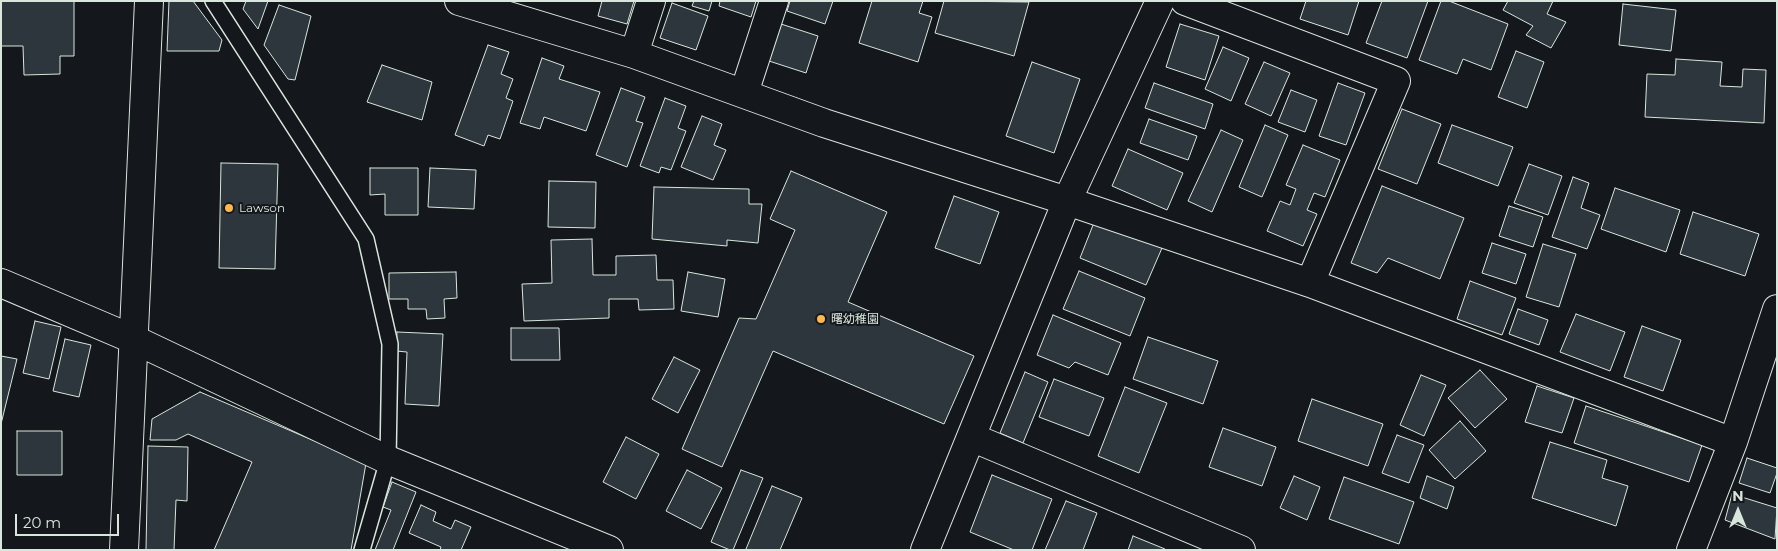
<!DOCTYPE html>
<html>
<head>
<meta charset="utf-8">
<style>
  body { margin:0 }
  #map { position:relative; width:1778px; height:551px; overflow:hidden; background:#14181c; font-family:Montserrat,sans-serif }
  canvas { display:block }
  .frame { position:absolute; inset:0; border:2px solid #d8e6dc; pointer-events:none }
  .north { position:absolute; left:1713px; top:486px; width:50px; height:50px; -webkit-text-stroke:4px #14181c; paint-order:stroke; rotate:0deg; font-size:14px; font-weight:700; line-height:20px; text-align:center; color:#d8e6dc }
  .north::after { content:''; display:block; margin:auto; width:18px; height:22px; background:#d8e6dc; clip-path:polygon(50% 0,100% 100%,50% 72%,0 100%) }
  .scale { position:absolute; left:15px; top:514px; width:104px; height:22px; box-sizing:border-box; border:2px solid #d8e6dc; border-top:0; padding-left:6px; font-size:15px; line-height:18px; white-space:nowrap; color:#d8e6dc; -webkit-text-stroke:4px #14181c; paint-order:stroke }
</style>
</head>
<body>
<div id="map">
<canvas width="1778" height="551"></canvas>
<div class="frame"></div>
<div class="north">N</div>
<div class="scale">20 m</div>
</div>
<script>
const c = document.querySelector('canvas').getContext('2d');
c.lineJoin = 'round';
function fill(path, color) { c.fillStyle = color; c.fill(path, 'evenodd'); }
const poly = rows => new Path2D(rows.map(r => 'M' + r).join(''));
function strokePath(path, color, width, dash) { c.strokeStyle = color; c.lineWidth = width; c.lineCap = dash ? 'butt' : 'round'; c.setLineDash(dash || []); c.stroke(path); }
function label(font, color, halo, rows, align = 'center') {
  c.font = font + ' Montserrat,"Noto Sans JP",sans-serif'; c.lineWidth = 4; c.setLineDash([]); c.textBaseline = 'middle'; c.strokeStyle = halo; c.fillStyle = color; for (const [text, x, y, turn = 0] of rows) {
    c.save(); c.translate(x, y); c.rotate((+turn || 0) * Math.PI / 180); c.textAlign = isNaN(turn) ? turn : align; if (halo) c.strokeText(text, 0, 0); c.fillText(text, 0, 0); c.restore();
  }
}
const building = poly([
  [1,1,74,1,74,56,60,56,60,74,24,75,23,46,1,46,1,1],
  [169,1,193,1,222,40,219,51,167,51,169,1],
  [246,1,268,1,258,29,243,9,246,1],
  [602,1,634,1,627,24,598,16,602,1],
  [694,1,712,1,709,11,692,6,694,1],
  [720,1,756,1,751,17,719,6,720,1],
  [790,1,833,1,825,24,787,11,790,1],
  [872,1,923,1,919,13,932,17,918,62,859,43,872,1],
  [944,1,1029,2,1014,56,935,33,944,1],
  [1306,1,1359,1,1348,35,1300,19,1306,1],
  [1382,1,1428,1,1407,58,1366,43,1382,1],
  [1441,1,1449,1,1508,24,1491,70,1463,59,1457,74,1419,60,1441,1],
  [1508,1,1553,1,1547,14,1566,22,1551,48,1526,35,1533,26,1503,10,1508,1],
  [672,3,708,16,696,50,660,38,672,3],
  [1623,4,1676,10,1671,51,1619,45,1623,4],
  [279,5,311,16,295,80,288,79,264,45,279,5],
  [781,24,818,36,806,73,769,61,781,24],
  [1180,24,1219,36,1205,80,1166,67,1180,24],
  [488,45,509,52,501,74,513,79,506,98,513,101,500,139,488,135,484,146,455,135,488,45],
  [1223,47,1249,58,1231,101,1205,89,1223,47],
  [1516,51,1544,62,1527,108,1498,97,1516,51],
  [542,58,564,66,559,79,600,92,586,131,544,117,540,129,520,123,542,58],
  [1676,59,1722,62,1720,86,1742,87,1743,69,1766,70,1764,123,1645,117,1647,74,1675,75,1676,59],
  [1032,62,1080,79,1054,153,1006,136,1032,62],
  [1264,62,1290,73,1271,116,1245,104,1264,62],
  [382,65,432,82,422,120,367,102,382,65],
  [1154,83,1213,104,1205,129,1145,108,1154,83],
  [1338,83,1365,93,1346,145,1319,136,1338,83],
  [621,88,645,97,636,121,643,123,627,167,596,155,621,88],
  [1291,90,1317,100,1305,132,1278,122,1291,90],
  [665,98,686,106,678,128,686,131,671,170,661,167,659,173,640,166,665,98],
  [1402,109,1441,124,1417,184,1378,169,1402,109],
  [702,116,722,124,714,145,726,150,713,180,681,167,702,116],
  [1149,119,1197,136,1188,160,1140,143,1149,119],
  [1265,125,1288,135,1262,197,1239,187,1265,125],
  [1452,125,1513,147,1498,186,1438,163,1452,125],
  [1221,130,1243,140,1212,212,1188,201,1221,130],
  [1303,145,1340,160,1325,197,1314,193,1307,210,1317,214,1303,246,1267,231,1280,201,1290,205,1296,189,1286,185,1303,145],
  [1128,149,1183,173,1167,210,1112,186,1128,149],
  [221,163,278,164,275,269,219,268,221,163],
  [1529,164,1562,176,1548,215,1514,203,1529,164],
  [370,168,418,168,418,215,385,215,385,194,370,195,370,168],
  [430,168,476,170,474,209,428,207,430,168],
  [791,171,887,212,848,302,974,356,944,424,773,351,722,467,682,449,739,318,756,319,795,230,770,219,791,171],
  [1573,177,1589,183,1581,208,1600,215,1587,249,1552,237,1573,177],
  [549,181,596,182,595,228,548,227,549,181],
  [1382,186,1464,218,1440,279,1388,258,1377,273,1351,263,1382,186],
  [654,187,749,189,749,204,762,204,758,243,727,240,727,246,652,239,654,187],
  [1615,188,1680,210,1666,252,1601,229,1615,188],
  [954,196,999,212,980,264,935,248,954,196],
  [1509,206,1543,217,1533,247,1499,236,1509,206],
  [1693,212,1759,234,1745,276,1680,254,1693,212],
  [1095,220,1162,248,1146,285,1080,258,1095,220],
  [592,239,593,275,616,275,616,256,656,255,657,280,673,280,674,309,639,310,638,299,609,299,609,318,524,321,522,284,552,283,551,240,592,239],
  [1492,243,1526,254,1516,284,1482,273,1492,243],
  [1543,244,1576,254,1559,307,1526,297,1543,244],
  [1079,271,1145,298,1130,336,1063,309,1079,271],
  [456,272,457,298,444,299,445,318,427,319,426,309,408,309,408,299,389,299,389,273,456,272],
  [688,272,725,279,718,317,681,311,688,272],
  [1470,281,1516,298,1502,335,1457,319,1470,281],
  [1518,309,1548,320,1539,345,1509,334,1518,309],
  [1576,314,1625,332,1610,371,1560,352,1576,314],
  [1053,315,1121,343,1108,375,1075,362,1069,368,1037,355,1053,315],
  [35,321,61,327,49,379,23,373,35,321],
  [1642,326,1681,340,1663,391,1624,377,1642,326],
  [511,328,559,328,560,360,511,360,511,328],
  [397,332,443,334,439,406,405,404,407,352,396,351,397,332],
  [1148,337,1218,361,1203,404,1133,379,1148,337],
  [65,339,91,345,79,397,53,391,65,339],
  [1,356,17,359,1,424,1,356],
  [674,357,700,370,678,413,652,399,674,357],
  [1480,370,1507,399,1475,428,1448,398,1480,370],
  [1025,372,1048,382,1023,443,1000,433,1025,372],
  [1421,375,1446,385,1424,436,1400,425,1421,375],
  [1054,379,1104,398,1089,436,1039,417,1054,379],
  [1537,386,1574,398,1562,433,1525,422,1537,386],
  [1125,387,1167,403,1139,473,1098,456,1125,387],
  [200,392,366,463,351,550,214,550,252,462,188,434,176,440,150,440,152,419,200,392],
  [1312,399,1383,424,1368,466,1298,441,1312,399],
  [1586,406,1702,445,1689,482,1574,443,1586,406],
  [1460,421,1486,451,1455,479,1429,450,1460,421],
  [1223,428,1276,447,1262,486,1209,467,1223,428],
  [17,431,62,431,62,475,17,475,17,431],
  [1397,435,1424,445,1409,483,1382,473,1397,435],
  [626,437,659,454,636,499,603,482,626,437],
  [1550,442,1607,460,1602,478,1628,486,1616,526,1532,498,1550,442],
  [148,446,188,447,187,501,176,500,174,550,146,550,148,446],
  [1747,458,1777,468,1777,473,1770,493,1739,483,1747,458],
  [687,470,722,488,701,529,666,511,687,470],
  [741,470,763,478,733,550,730,550,711,542,741,470],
  [992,475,1052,499,1032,550,1014,550,970,532,992,475],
  [1294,476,1320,487,1307,520,1280,508,1294,476],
  [1427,476,1454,487,1447,509,1420,498,1427,476],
  [1344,477,1414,502,1399,544,1329,519,1344,477],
  [392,482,416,492,393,550,375,550,391,510,383,507,392,482],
  [772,486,802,498,780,550,748,550,746,549,772,486],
  [1732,494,1777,508,1775,539,1725,520,1732,494],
  [1066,501,1097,513,1083,550,1045,550,1066,501],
  [421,505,436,512,433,521,451,529,455,520,471,527,461,550,440,550,441,547,409,533,421,505],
  [1133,536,1165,549,1164,550,1128,550,1133,536]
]);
fill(building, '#2c363c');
strokePath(building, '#d8e6dc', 1);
const service = poly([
  [213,1,366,239,390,344,388,460,362,550]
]);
const minor = poly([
  [459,1,634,54,824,123,1067,201,1310,283,1733,442],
  [1185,1,1396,81,1310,283],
  [634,54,651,1],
  [744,93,774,1],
  [1,283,135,340,388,460,609,550],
  [971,437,1241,550],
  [124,550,149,1],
  [925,550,1067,201,1160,1],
  [1691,550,1733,442,1777,309]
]);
strokePath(service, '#d8e6dc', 18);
strokePath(minor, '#d8e6dc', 30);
strokePath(service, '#14181c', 15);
strokePath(minor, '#14181c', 28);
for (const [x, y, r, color] of [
  [229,208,5,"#ffb74d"],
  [821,319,5,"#ffb74d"]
]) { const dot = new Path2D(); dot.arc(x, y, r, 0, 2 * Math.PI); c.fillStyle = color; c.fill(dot); strokePath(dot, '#14181c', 2); }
label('12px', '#d8e6dc', '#14181c', [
  ["Lawson",239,208],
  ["曙幼稚園",831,319]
], 'left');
</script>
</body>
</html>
